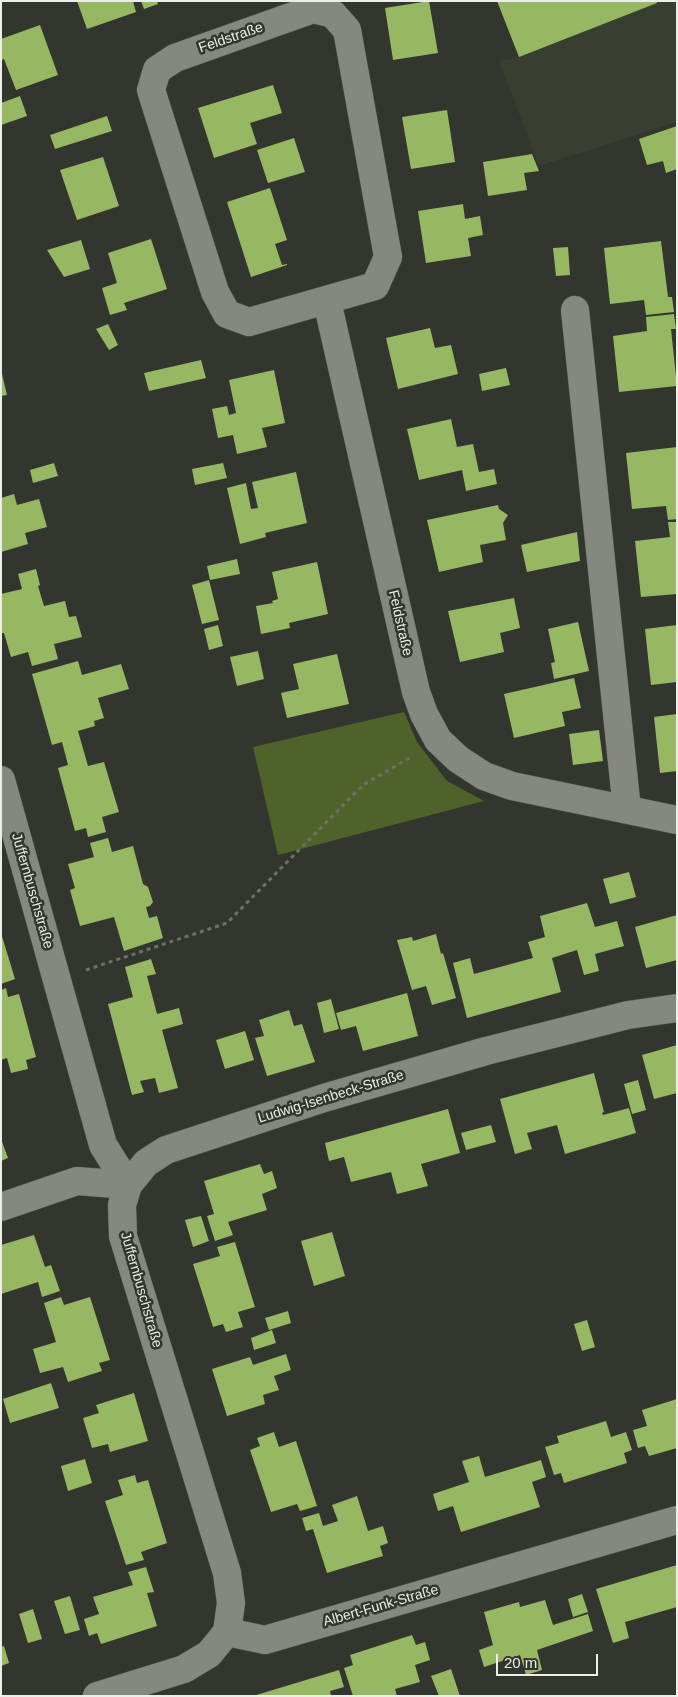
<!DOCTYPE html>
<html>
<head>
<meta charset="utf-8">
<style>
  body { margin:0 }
  #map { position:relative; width:678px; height:1697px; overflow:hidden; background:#33362e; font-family:Helvetica,sans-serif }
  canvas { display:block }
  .frame { position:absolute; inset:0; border:2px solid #ebeee9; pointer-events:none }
  .scale { position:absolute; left:496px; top:1654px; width:102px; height:22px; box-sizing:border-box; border:2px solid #ebeee9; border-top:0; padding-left:6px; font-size:15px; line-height:18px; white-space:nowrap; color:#ebeee9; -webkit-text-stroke:4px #33362e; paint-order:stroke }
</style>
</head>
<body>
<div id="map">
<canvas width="678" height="1697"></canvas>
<div class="frame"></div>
<div class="scale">20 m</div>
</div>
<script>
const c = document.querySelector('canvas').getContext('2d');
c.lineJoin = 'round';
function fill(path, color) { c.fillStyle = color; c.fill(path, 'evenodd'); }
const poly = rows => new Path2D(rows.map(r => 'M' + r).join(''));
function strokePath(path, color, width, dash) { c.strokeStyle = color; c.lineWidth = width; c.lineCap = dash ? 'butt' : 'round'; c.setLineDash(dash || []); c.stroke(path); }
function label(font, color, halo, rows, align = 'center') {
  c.font = font + ' Helvetica,sans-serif'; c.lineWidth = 5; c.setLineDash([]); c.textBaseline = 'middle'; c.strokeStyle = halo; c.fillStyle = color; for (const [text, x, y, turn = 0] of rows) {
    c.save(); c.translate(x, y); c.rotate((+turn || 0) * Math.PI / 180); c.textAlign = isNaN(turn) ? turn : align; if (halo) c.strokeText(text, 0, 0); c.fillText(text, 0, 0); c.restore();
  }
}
fill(poly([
  [497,1,677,1,677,122,539,166,499,61,519,57]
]), '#383e30');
fill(poly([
  [404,712,417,742,447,781,484,801,278,855,253,747]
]), '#4e6229');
fill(poly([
  [77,1,133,1,136,12,87,29],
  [141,1,157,1,158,4,144,9],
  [429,1,438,53,393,60,385,8],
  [497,1,657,1,657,3,519,57],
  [40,25,58,75,16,90,4,59,1,60,1,39],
  [273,85,282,113,250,123,257,144,214,158,198,108],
  [20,96,27,116,1,125,1,103],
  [447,110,455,162,411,169,402,117],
  [107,116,112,131,55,149,50,135],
  [677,126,677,169,666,173,663,161,647,165,639,139],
  [294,138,305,172,268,183,257,150],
  [532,154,539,171,524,173,527,190,488,196,483,162],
  [103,157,119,206,77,220,60,170],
  [270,188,287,240,275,244,282,265,287,264,287,265,251,277,227,202],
  [463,204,465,219,480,216,483,235,468,238,471,256,426,263,418,211],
  [151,239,167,289,124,303,127,310,110,315,102,288,117,283,108,253],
  [81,240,90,269,64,277,47,250],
  [661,241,668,297,672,297,674,312,646,315,644,300,610,304,604,248],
  [568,247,570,275,556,276,553,248],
  [674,314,676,329,671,329,677,386,619,392,613,336,647,331,646,317],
  [108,324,118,345,109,350,96,329],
  [430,328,435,348,451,345,458,374,398,389,386,338],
  [201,360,206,378,149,391,144,373],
  [506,368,510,385,482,391,479,374],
  [274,370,285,423,262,428,267,447,237,454,233,435,218,438,212,409,227,406,229,415,236,413,229,380],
  [2,374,7,395,1,396,1,375],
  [451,419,457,447,473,444,479,472,494,469,497,484,466,491,462,470,419,480,407,429],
  [677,447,677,519,668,520,666,506,632,509,626,453],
  [54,463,58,476,33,483,30,470],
  [223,463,227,478,195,485,192,469],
  [296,472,307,523,265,533,266,537,240,544,227,488,246,483,251,509,258,508,252,482],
  [14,494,17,505,39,499,47,527,25,533,28,544,1,552,1,498],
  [498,505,499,509,508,515,503,523,506,540,480,545,483,562,439,572,427,520],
  [668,522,677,522,677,594,641,597,635,541,670,537],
  [577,532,580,561,527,572,521,545],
  [237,559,240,574,210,580,207,566],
  [317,562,328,614,289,623,290,628,261,634,256,606,273,603,272,601,278,599,272,572],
  [36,569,40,585,38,586,44,606,65,601,69,617,76,616,82,637,54,644,58,659,32,666,28,652,11,657,4,633,1,633,1,594,22,589,18,574],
  [209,580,219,620,202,624,192,585],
  [514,598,520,628,500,633,504,652,460,662,448,611],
  [578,622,589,671,554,679,551,663,555,662,548,629],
  [218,625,223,646,209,650,204,629],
  [677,625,677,682,651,685,645,629],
  [258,651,264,679,237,686,230,657],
  [337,654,349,704,287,718,281,693,299,689,293,664],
  [78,661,82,675,121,664,129,689,98,698,104,718,94,721,95,726,78,731,88,766,104,762,119,812,102,817,106,832,88,837,86,828,75,831,58,768,68,765,62,742,52,745,32,674],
  [574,678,581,708,562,712,565,726,514,738,504,694],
  [677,714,677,771,660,773,654,717],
  [599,730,603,761,573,765,569,734],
  [108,838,112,852,133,846,143,884,148,887,153,902,150,906,146,907,149,918,157,916,163,938,124,951,114,917,80,926,70,890,75,888,68,864,94,857,90,843],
  [629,872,636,897,610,904,603,879],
  [587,903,595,927,617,921,624,946,595,954,599,971,584,975,577,950,552,958,561,992,467,1018,453,963,470,958,474,974,533,958,528,942,545,937,540,916],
  [677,915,677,960,646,968,635,927],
  [1,933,15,979,1,984],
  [436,934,441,954,443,953,456,998,432,1005,426,986,412,990,397,940,412,937,413,941],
  [151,959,156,974,147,976,157,1014,179,1008,183,1024,162,1030,178,1088,159,1093,155,1078,140,1081,144,1092,132,1095,108,1004,133,997,125,967],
  [6,988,8,997,19,994,36,1057,26,1060,28,1069,11,1073,7,1058,1,1060,1,990],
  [407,993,418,1036,363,1051,356,1026,341,1030,336,1013],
  [331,999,339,1029,324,1033,317,1003],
  [289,1010,294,1026,302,1024,315,1062,267,1076,255,1038,264,1036,259,1020],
  [245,1031,254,1060,225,1069,216,1040],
  [677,1045,677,1093,654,1099,642,1055],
  [594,1073,604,1112,602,1113,603,1115,629,1108,636,1133,565,1154,557,1125,527,1133,532,1149,515,1154,500,1099],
  [638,1080,646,1110,632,1114,624,1084],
  [448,1109,460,1153,421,1164,428,1186,397,1194,391,1172,351,1182,344,1157,329,1161,325,1143],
  [491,1125,496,1142,466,1150,461,1133],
  [1,1139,8,1158,1,1161],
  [260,1164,264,1174,272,1171,277,1188,262,1194,267,1210,228,1222,233,1235,215,1241,207,1216,214,1214,204,1181],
  [201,1216,209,1241,193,1247,185,1220],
  [332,1232,345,1276,314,1286,301,1241],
  [34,1235,45,1267,51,1265,60,1291,42,1297,38,1282,1,1294,1,1245],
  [235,1242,255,1307,238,1312,243,1327,226,1332,223,1324,213,1327,193,1264,220,1256,217,1247],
  [61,1297,64,1305,90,1297,110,1360,99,1363,102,1371,68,1382,63,1367,40,1373,33,1349,56,1342,44,1303],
  [288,1311,291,1323,269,1330,265,1318],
  [587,1320,595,1347,582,1351,574,1324],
  [272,1330,276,1343,254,1350,251,1338],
  [286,1354,291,1370,274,1376,279,1390,263,1395,265,1404,227,1416,212,1369,250,1357,253,1365],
  [51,1383,59,1408,10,1423,3,1399],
  [134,1393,148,1441,110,1452,108,1444,92,1448,83,1418,99,1413,96,1405],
  [677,1399,677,1448,649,1456,645,1446,638,1448,633,1430,647,1426,642,1410],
  [606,1421,611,1437,626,1432,632,1450,624,1453,627,1463,564,1483,561,1473,554,1475,545,1447,559,1443,557,1436],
  [274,1432,279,1447,296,1441,317,1506,300,1511,297,1504,271,1512,250,1450,260,1446,257,1438],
  [479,1456,485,1477,541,1460,546,1477,532,1482,540,1507,461,1532,453,1506,438,1511,433,1494,469,1482,462,1461],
  [85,1459,92,1483,68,1491,61,1466],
  [135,1475,137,1483,148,1480,167,1543,141,1552,144,1560,126,1565,105,1501,123,1495,118,1480],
  [357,1496,368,1531,383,1526,388,1543,380,1546,383,1556,327,1573,313,1529,306,1531,302,1518,319,1513,323,1526,338,1521,332,1505],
  [677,1565,677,1607,625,1622,629,1638,613,1643,596,1589],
  [146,1567,154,1592,147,1593,157,1626,101,1644,97,1633,89,1636,84,1619,99,1614,93,1597,133,1585,128,1572],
  [582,1594,588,1612,573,1617,568,1599],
  [70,1596,80,1630,65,1634,54,1601],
  [545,1600,553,1625,588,1614,593,1631,537,1650,542,1670,526,1675,520,1655,484,1667,479,1650,493,1645,484,1612,519,1602,520,1607],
  [33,1609,42,1639,28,1643,19,1614],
  [412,1635,416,1645,425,1642,430,1660,415,1665,420,1682,395,1689,397,1696,353,1696,344,1668,353,1665,350,1655],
  [4,1646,9,1663,1,1666,1,1647],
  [451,1669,460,1696,439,1696,431,1676],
  [339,1670,344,1687,330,1691,331,1696,253,1696]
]), '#97b862');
const minor = poly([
  [313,9,333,14,347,30,388,257,375,286,249,322,227,314,215,292,151,90,157,70,175,58,313,9],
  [327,301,416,692,424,714,438,740,458,759,484,776,512,786,677,820],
  [575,310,627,810],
  [1,780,103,1145,128,1185],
  [1,1207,77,1181,128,1185],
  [227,1632,231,1603,227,1573,123,1236,122,1205,128,1185,146,1163,166,1150,324,1098,486,1051,628,1015,677,1008],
  [227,1632,265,1640,677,1520],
  [97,1696,184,1669,209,1654,227,1632]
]);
strokePath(minor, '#51544d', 29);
strokePath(poly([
  [86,970,227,923,363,785,411,757]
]), '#6d7069', 3, [4, 4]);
strokePath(minor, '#84887f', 28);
label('14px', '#ebeee9', '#33362e', [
  ["Feldstraße",231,38,-19],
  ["Feldstraße",400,623,77],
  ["Juffernbuschstraße",32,891,74],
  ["Ludwig-Isenbeck-Straße",331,1097,-17],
  ["Juffernbuschstraße",141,1290,74],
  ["Albert-Funk-Straße",381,1606,-16]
]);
</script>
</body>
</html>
